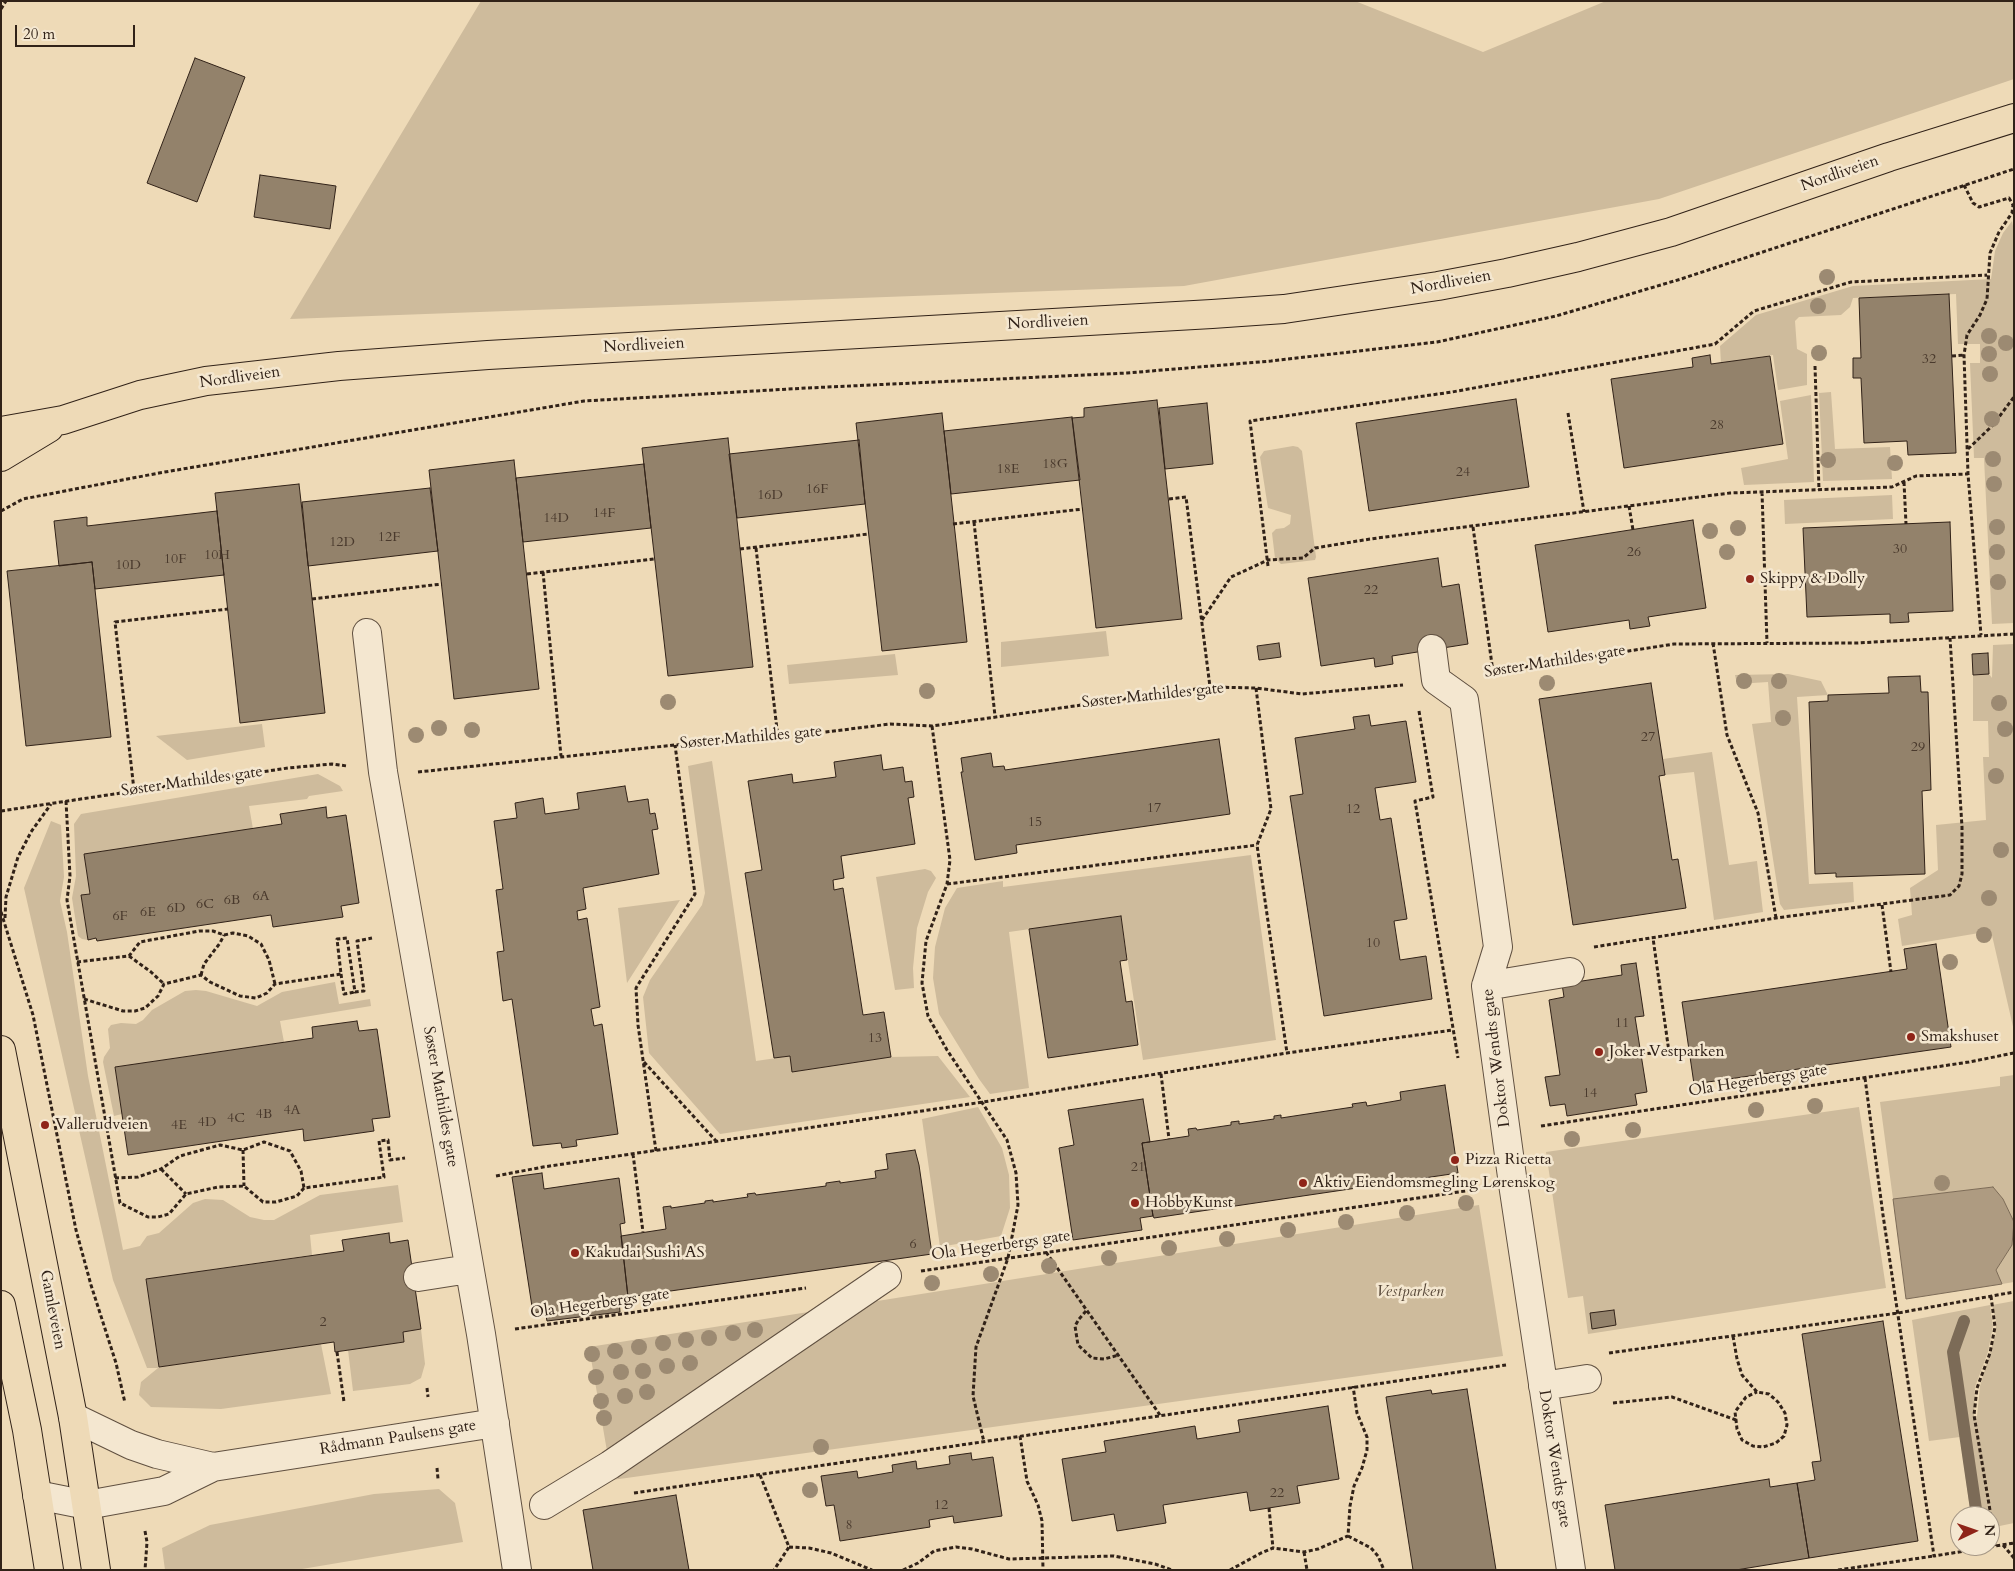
<!DOCTYPE html>
<html>
<head>
<meta charset="utf-8">
<style>
  body { margin:0 }
  #map { position:relative; width:2015px; height:1571px; overflow:hidden; background:#eedab7; font-family:Cardo,serif }
  canvas { display:block }
  .frame { position:absolute; inset:0; border:2px solid #312218; pointer-events:none }
  .north { position:absolute; left:1950px; top:1506px; width:50px; height:50px; box-sizing:border-box; background:#f4e7d0; border:1px solid #a69886; border-radius:50%; rotate:87deg; font-size:14px; font-weight:700; line-height:20px; text-align:center; color:#312218 }
  .north::after { content:''; display:block; margin:auto; width:18px; height:22px; background:#8f2418; clip-path:polygon(50% 0,100% 100%,50% 72%,0 100%) }
  .scale { position:absolute; left:15px; top:25px; width:120px; height:22px; box-sizing:border-box; border:2px solid #312218; border-top:0; padding-left:6px; font-size:15px; line-height:18px; white-space:nowrap; color:#312218; -webkit-text-stroke:4px #f4e7d0; paint-order:stroke }
</style>
</head>
<body>
<div id="map">
<canvas width="2015" height="1571"></canvas>
<div class="frame"></div>
<div class="north">N</div>
<div class="scale">20 m</div>
</div>
<script>
const c = document.querySelector('canvas').getContext('2d');
c.lineJoin = 'round';
function fill(path, color) { c.fillStyle = color; c.fill(path, 'evenodd'); }
const poly = rows => new Path2D(rows.map(r => 'M' + r).join(''));
function strokePath(path, color, width, dash) { c.strokeStyle = color; c.lineWidth = width; c.lineCap = dash ? 'butt' : 'round'; c.setLineDash(dash || []); c.stroke(path); }
function label(font, color, halo, rows, align = 'center') {
  c.font = font + ' Cardo,serif'; c.lineWidth = 5; c.setLineDash([]); c.textBaseline = 'middle'; c.strokeStyle = halo; c.fillStyle = color; for (const [text, x, y, turn = 0] of rows) {
    c.save(); c.translate(x, y); c.rotate((+turn || 0) * Math.PI / 180); c.textAlign = isNaN(turn) ? turn : align; if (halo) c.strokeText(text, 0, 0); c.fillText(text, 0, 0); c.restore();
  }
}
fill(poly([
  [481,1,1355,1,1483,52,1606,1,2014,1,2014,79,1659,199,1184,286,290,319],
  [2012,221,2014,231,2014,623,1992,624,1984,458,1974,458,1970,363,1980,363,1980,344,1958,344,1956,294,1853,298,1850,307,1841,315,1799,317,1795,321,1797,349,1807,354,1807,385,1778,390,1773,355,1721,363,1720,346,1756,315,1853,286,1991,279,1995,251,2003,233],
  [1831,392,1835,449,1890,447,1892,479,1823,481,1819,393],
  [1811,395,1814,482,1744,485,1741,468,1788,459,1780,401],
  [1293,446,1298,447,1302,451,1316,557,1315,560,1281,564,1275,558,1272,533,1276,529,1284,528,1290,524,1291,515,1268,508,1260,457,1264,451],
  [1892,495,1893,519,1785,524,1784,500],
  [1106,631,1109,656,1001,667,1001,642],
  [2014,644,2014,1031,1991,931,1902,946,1898,919,1912,915,1910,888,1938,870,1936,825,1986,820,1983,757,1989,757,1988,721,1973,721,1973,675,1989,674,1992,678,1993,645],
  [895,654,898,675,789,684,787,665],
  [1788,674,1821,681,1828,695,1797,697,1809,884,1853,882,1854,902,1784,910,1780,904,1752,724,1771,722,1768,682,1737,684,1735,675],
  [262,724,265,747,187,760,156,736],
  [1712,752,1729,865,1757,861,1763,912,1714,920,1694,772,1665,775,1663,759],
  [712,761,756,1061,790,1056,793,1072,891,1057,938,1056,970,1097,720,1134,649,1053,643,997,650,980,702,905,705,893,688,766],
  [318,774,340,786,343,791,309,796,307,799,249,806,253,829,84,854,90,894,81,895,88,940,82,939,78,936,72,898,76,876,74,824,81,814],
  [51,821,61,825,64,877,60,901,67,932,88,1076,123,1250,140,1246,147,1236,159,1233,193,1203,205,1199,223,1200,250,1217,264,1220,274,1220,320,1195,398,1185,403,1222,310,1235,312,1255,146,1279,159,1367,321,1344,331,1394,221,1409,151,1407,139,1395,141,1382,158,1368,147,1368,113,1280,24,888],
  [1251,855,1276,1040,1143,1060,1121,916,1009,932,1029,1088,990,1094,979,1079,939,1014,933,978,935,947,945,908,957,888,1003,881,1003,887],
  [925,869,931,871,936,878,928,892,917,928,913,968,914,988,895,990,876,877],
  [680,900,627,983,618,908],
  [335,982,339,1004,370,999,371,1006,280,1021,284,1042,115,1067,122,1114,114,1116,103,1062,104,1057,110,1048,108,1029,111,1025,121,1023,136,1024,143,1020,152,1010,185,991,196,990,206,991,257,1006,282,992],
  [2014,1075,2014,1222,2003,1199,1992,1187,1893,1199,1880,1102,2000,1086,2000,1077],
  [978,1107,1002,1148,1009,1175,1010,1208,1001,1236,940,1247,922,1119],
  [1859,1107,1886,1288,1588,1334,1583,1296,1568,1298,1546,1152],
  [1479,1205,1503,1356,612,1480,589,1347],
  [2014,1238,2014,1282,2002,1284,1996,1270,2012,1245],
  [2014,1301,2014,1523,1990,1528,1990,1516,1971,1516,1960,1437,1929,1441,1912,1320,1990,1305,1993,1326,1988,1352,1975,1387,1974,1417,1977,1416,1980,1386,1996,1333,1996,1321,1992,1305],
  [421,1329,425,1364,421,1378,410,1384,353,1391,348,1350,404,1342,403,1332],
  [439,1489,455,1503,463,1542,296,1570,165,1570,162,1548,210,1525,374,1494]
]), '#cebb9c');
const water = poly([
  [1993,1187,2003,1199,2014,1222,2012,1245,1996,1270,2002,1284,1906,1299,1893,1199,1993,1187]
]);
fill(water, '#ae9b81');
strokePath(water, '#7c6b57', 1);
strokePath(poly([
  [1964,1321,1953,1352,1977,1516]
]), '#7c6b57', 12);
const building = poly([
  [195,58,245,77,197,202,147,183,195,58],
  [260,175,336,186,330,229,254,217,260,175],
  [1949,294,1956,453,1908,455,1907,441,1864,443,1861,378,1853,378,1853,358,1861,358,1859,298,1949,294],
  [1710,355,1711,364,1770,356,1783,444,1624,468,1611,379,1693,367,1692,358,1710,355],
  [1516,399,1529,487,1369,511,1356,423,1516,399],
  [1157,400,1182,619,1096,628,1072,418,1084,417,1084,408,1157,400],
  [1207,403,1213,464,1165,469,1159,408,1207,403],
  [942,413,967,642,882,651,856,423,942,413],
  [1072,417,1080,480,951,494,944,431,1072,417],
  [728,438,753,667,668,676,642,448,728,438],
  [859,440,865,504,737,518,729,454,859,440],
  [514,460,539,689,454,699,429,470,514,460],
  [644,464,651,528,523,542,516,478,644,464],
  [299,484,325,713,240,723,215,493,299,484],
  [430,488,438,551,308,566,302,502,430,488],
  [217,511,224,575,95,589,92,562,59,566,54,521,87,517,87,526,217,511],
  [1693,520,1706,608,1648,617,1650,626,1630,629,1629,620,1548,632,1535,545,1693,520],
  [1950,522,1953,611,1908,613,1909,622,1890,623,1890,614,1807,617,1803,528,1950,522],
  [1438,558,1442,587,1459,584,1468,644,1392,656,1393,664,1375,667,1374,658,1321,666,1308,578,1438,558],
  [92,562,111,737,26,746,7,571,92,562],
  [1279,643,1281,657,1259,660,1257,646,1279,643],
  [1988,653,1989,674,1973,675,1972,654,1988,653],
  [1920,676,1921,692,1928,692,1931,790,1922,791,1925,874,1836,877,1836,873,1815,874,1809,702,1828,701,1828,695,1889,693,1888,677,1920,676],
  [1651,683,1665,775,1659,776,1672,860,1678,859,1686,908,1573,925,1539,699,1651,683],
  [1369,715,1371,726,1406,721,1416,782,1375,788,1380,820,1391,818,1407,919,1394,921,1400,960,1426,956,1432,999,1324,1016,1290,796,1303,794,1295,738,1355,729,1353,717,1369,715],
  [1219,739,1230,814,1016,845,1017,853,975,860,961,772,963,772,961,758,991,753,993,767,1004,766,1005,770,1219,739],
  [881,755,883,770,903,767,905,782,912,781,914,797,908,798,915,844,841,856,844,878,833,880,834,890,843,888,863,1015,884,1012,891,1057,792,1072,790,1056,774,1058,745,873,762,870,748,781,792,774,793,783,836,777,834,762,881,755],
  [625,786,628,802,648,799,650,814,655,813,658,829,652,830,659,874,583,888,586,909,577,911,578,920,587,918,600,1007,591,1009,594,1026,602,1024,618,1134,576,1140,577,1146,562,1148,561,1143,533,1146,512,999,503,1001,497,952,504,951,496,890,503,889,494,821,517,818,515,803,543,798,545,814,579,809,577,793,625,786],
  [326,807,327,818,346,815,359,903,341,906,343,917,273,927,271,915,97,941,96,938,88,940,81,895,90,894,84,854,282,824,280,814,326,807],
  [1121,916,1127,960,1120,961,1126,1002,1132,1001,1138,1045,1048,1058,1029,929,1121,916],
  [1936,944,1951,1047,1694,1084,1682,1002,1907,969,1904,949,1936,944],
  [1636,963,1644,1016,1635,1017,1647,1092,1635,1094,1637,1105,1567,1116,1565,1104,1550,1106,1545,1077,1560,1075,1549,1000,1564,997,1562,984,1622,975,1621,965,1636,963],
  [357,1021,359,1031,377,1029,390,1117,372,1119,374,1131,304,1141,303,1129,128,1155,115,1067,313,1038,312,1027,357,1021],
  [1445,1085,1458,1173,1154,1218,1153,1216,1142,1143,1189,1136,1188,1129,1196,1128,1197,1130,1231,1125,1231,1122,1239,1121,1239,1124,1274,1119,1274,1116,1281,1115,1281,1118,1353,1107,1352,1104,1366,1102,1367,1106,1401,1100,1400,1092,1445,1085],
  [1143,1099,1150,1142,1142,1143,1153,1216,1140,1218,1142,1230,1073,1240,1059,1148,1074,1145,1068,1110,1143,1099],
  [915,1150,919,1165,932,1254,628,1297,621,1236,666,1229,663,1207,671,1206,671,1208,705,1203,705,1201,713,1200,713,1202,748,1197,747,1194,755,1193,756,1195,826,1186,826,1183,840,1181,840,1183,876,1178,875,1171,888,1169,886,1154,915,1150],
  [542,1173,544,1189,619,1178,625,1223,620,1224,628,1297,619,1299,620,1312,547,1321,545,1311,533,1313,512,1177,542,1173],
  [389,1233,390,1243,408,1240,421,1329,403,1332,404,1342,335,1352,334,1342,159,1367,146,1279,344,1251,342,1240,389,1233],
  [1614,1310,1616,1325,1592,1329,1590,1313,1614,1310],
  [1883,1321,1918,1541,1809,1558,1797,1483,1815,1480,1812,1462,1821,1461,1802,1334,1883,1321],
  [1467,1389,1496,1570,1413,1570,1386,1397,1431,1390,1432,1394,1467,1389],
  [1328,1406,1339,1479,1297,1486,1300,1503,1250,1511,1247,1492,1163,1505,1166,1523,1117,1531,1114,1514,1072,1521,1062,1459,1106,1452,1104,1441,1195,1426,1197,1439,1240,1432,1238,1420,1328,1406],
  [971,1453,972,1460,993,1457,1002,1516,954,1523,953,1516,929,1520,930,1527,840,1541,834,1505,826,1506,821,1476,857,1471,858,1478,893,1472,892,1465,916,1461,917,1469,950,1464,949,1456,971,1453],
  [1769,1479,1770,1487,1797,1483,1809,1558,1736,1570,1615,1570,1605,1505,1769,1479],
  [676,1495,689,1570,593,1570,583,1510,676,1495]
]);
fill(building, '#93826b');
strokePath(building, '#312218', 1);
const minor = poly([
  [367,633,383,772,481,1334,517,1570],
  [1432,649,1436,680,1464,700,1498,947,1486,986,1513,1184,1571,1570],
  [1486,986,1570,972],
  [418,1277,469,1269],
  [1543,1386,1587,1379],
  [73,1417,131,1445,157,1454,213,1467],
  [37,1495,87,1505,164,1491,213,1467,495,1423],
  [544,1505,610,1465,887,1276]
]);
const major = poly([
  [1,431,63,420,140,395,206,381,339,366,488,355,1212,314,1284,309,1438,286,1507,273,1578,257,1671,232,1889,157,2014,118],
  [1,457,49,428],
  [1,1050,73,1417,96,1570],
  [1,1305,27,1430,49,1570]
]);
strokePath(minor, '#605040', 30);
strokePath(major, '#312218', 30);
strokePath(poly([
  [1,9,6,1],
  [1964,185,1973,203,1979,207,2009,198,2013,205,2012,213,1999,232,1990,253,1987,299,1980,315,1967,335,1964,355,1968,474],
  [1952,356,1964,355],
  [1815,366,1819,490],
  [1568,413,1584,512],
  [1968,449,1993,425,2014,397],
  [1904,482,1906,524],
  [1762,492,1767,643],
  [1169,499,1186,497,1210,687],
  [1629,506,1633,530],
  [1,511,23,499,159,473,584,401,807,388,1127,373,1271,361,1437,342,1556,316,1681,279,2014,169],
  [974,522,995,716],
  [953,524,1083,509],
  [1473,527,1493,672],
  [756,548,778,738],
  [740,549,868,534],
  [1268,566,1250,421,1452,392,1715,344,1754,311,1851,282,1987,275],
  [543,572,561,756],
  [527,574,654,559],
  [312,599,442,584],
  [1202,620,1231,577,1268,560,1303,558,1315,548,1370,539,1730,493,1892,487,1916,476,1968,474,1981,635],
  [1713,643,1727,735,1758,813,1776,918],
  [1486,673,1674,644,1857,643,2014,634],
  [1256,688,1271,809,1257,845,1287,1053],
  [1419,711,1433,797,1415,801,1458,1058],
  [932,726,950,860,947,884,926,941,922,983,928,1016,947,1050,1007,1140,1016,1173,1018,1205,1008,1258,976,1347,973,1396,984,1442],
  [418,772,675,745,778,738,890,724,932,726,1210,687,1256,688,1302,694,1403,685],
  [134,790,115,622,228,609],
  [66,801,70,876,67,900,120,1203,148,1217,158,1217,169,1214,186,1194,218,1187,244,1186,263,1202,276,1202,297,1196,304,1188,384,1177,379,1141,388,1140,390,1160,405,1158],
  [1,811,288,768,332,764,347,766],
  [947,884,1257,845],
  [1882,905,1891,972],
  [1,912,33,1015,76,1230,91,1285,116,1363,125,1403],
  [5,918,6,897,18,857,31,832,51,804],
  [1594,947,1776,918,1950,895,1959,886,1962,874,1962,827,1950,638],
  [129,956,151,972,164,984],
  [77,962,129,956,140,942,199,931,213,931,224,935,233,933,248,936,261,944,269,960,275,984],
  [341,974,344,994,355,992],
  [201,975,204,964,220,943,224,935],
  [84,999,123,1011,135,1011,145,1008,158,996,164,984,201,975,210,982,240,996,256,998,267,993,275,984,341,974,337,939,347,938,355,992,364,991,357,941,372,938],
  [1641,1054,1669,1052,1653,938],
  [644,1062,716,1141],
  [1161,1074,1169,1139],
  [1865,1078,1883,1215,1934,1556,2014,1543],
  [1541,1126,1969,1062,2014,1053],
  [243,1150,244,1186],
  [656,1151,638,1025,636,988,695,894,675,745],
  [633,1154,643,1232],
  [161,1169,186,1194],
  [496,1176,543,1167,983,1102,1287,1053,1453,1030],
  [115,1178,138,1177,161,1169,180,1156,220,1145,243,1150,264,1142,290,1151,301,1171,304,1188],
  [1046,1252,1160,1415],
  [921,1271,1479,1189],
  [1991,1296,1995,1327,1990,1353,1977,1388,1974,1415,1996,1546],
  [1086,1311,1079,1319,1075,1326,1078,1345,1092,1358,1104,1359,1119,1355],
  [515,1329,806,1288],
  [1733,1336,1737,1359,1742,1375,1757,1392,1769,1394,1778,1402,1785,1413,1787,1425,1784,1436,1776,1443,1763,1447,1753,1446,1742,1440,1737,1429,1736,1420,1735,1412,1746,1397,1757,1392],
  [337,1352,344,1402],
  [1609,1353,1898,1313,2014,1292],
  [427,1388,428,1397],
  [1613,1403,1672,1397,1736,1420],
  [1020,1436,1027,1481,1038,1505,1042,1521,1043,1570],
  [437,1468,438,1479],
  [760,1475,789,1547,774,1570],
  [634,1493,1506,1365],
  [1269,1508,1273,1548],
  [145,1531,147,1542,145,1570],
  [1348,1536,1371,1548,1378,1556,1384,1570],
  [1,1540,2,1540],
  [2003,1545,2014,1558],
  [789,1547,809,1548,831,1553,872,1570],
  [1304,1552,1307,1570],
  [903,1570,918,1563,934,1551,956,1547,972,1549,1009,1559,1114,1556,1155,1564,1172,1570],
  [1230,1570,1261,1553,1273,1548,1304,1552,1318,1549,1348,1536,1350,1506,1354,1486,1362,1468,1367,1450,1367,1437,1357,1413,1353,1386],
  [1838,1570,1934,1556]
]), '#312218', 3, [4, 2.5]);
strokePath(minor, '#f4e7d0', 28);
strokePath(major, '#eedab7', 28);
c.fillStyle = '#9c8a72';
for (const [x, y] of [
  [1827,277],
  [1818,306],
  [1989,336],
  [2006,343],
  [1819,353],
  [1989,354],
  [1990,374],
  [1992,419],
  [1993,459],
  [1828,460],
  [1895,463],
  [1994,484],
  [1997,527],
  [1738,528],
  [1710,531],
  [1727,552],
  [1997,552],
  [1998,582],
  [1744,681],
  [1779,681],
  [1547,683],
  [927,691],
  [668,702],
  [1999,703],
  [1783,718],
  [439,728],
  [2005,729],
  [472,730],
  [416,735],
  [1996,776],
  [2001,850],
  [1989,898],
  [1984,935],
  [1950,962],
  [1815,1106],
  [1756,1110],
  [1633,1130],
  [1572,1139],
  [1942,1183],
  [1466,1203],
  [1407,1213],
  [1346,1222],
  [1288,1230],
  [1227,1239],
  [1169,1248],
  [1109,1258],
  [1049,1266],
  [991,1274],
  [932,1283],
  [755,1330],
  [733,1333],
  [709,1338],
  [686,1340],
  [663,1343],
  [639,1347],
  [615,1351],
  [592,1354],
  [690,1363],
  [667,1366],
  [643,1371],
  [621,1372],
  [596,1377],
  [647,1392],
  [625,1396],
  [601,1401],
  [604,1418],
  [821,1447],
  [810,1490]
]) { c.beginPath(); c.arc(x, y, 8, 0, 2 * Math.PI); c.fill(); }
for (const [x, y, r, color] of [
  [1750,579,5,"#8f2418"],
  [1911,1037,5,"#8f2418"],
  [1599,1052,5,"#8f2418"],
  [45,1125,5,"#8f2418"],
  [1455,1160,5,"#8f2418"],
  [1303,1183,5,"#8f2418"],
  [1135,1203,5,"#8f2418"],
  [575,1253,5,"#8f2418"]
]) { const dot = new Path2D(); dot.arc(x, y, r, 0, 2 * Math.PI); c.fillStyle = color; c.fill(dot); strokePath(dot, '#f4e7d0', 2); }
label('14px', '#4a3a2d', null, [
  ["32",1929,360],
  ["28",1717,426],
  ["18G",1055,465],
  ["18E",1008,470],
  ["24",1463,473],
  ["16F",817,490],
  ["16D",770,496],
  ["14F",604,514],
  ["14D",556,519],
  ["12F",389,538],
  ["12D",342,543],
  ["30",1900,550],
  ["26",1634,553],
  ["10H",217,556],
  ["10F",175,560],
  ["10D",128,566],
  ["22",1371,591],
  ["27",1648,738],
  ["29",1918,748],
  ["17",1154,809],
  ["12",1353,810],
  ["15",1035,823],
  ["6A",261,897],
  ["6B",232,901],
  ["6C",205,905],
  ["6D",176,909],
  ["6E",148,913],
  ["6F",120,917],
  ["10",1373,944],
  ["11",1622,1024],
  ["13",875,1039],
  ["14",1590,1094],
  ["4A",292,1111],
  ["4B",264,1115],
  ["4C",236,1119],
  ["4D",207,1123],
  ["4E",179,1126],
  ["21",1138,1168],
  ["6",913,1245],
  ["2",323,1323],
  ["22",1277,1494],
  ["12",941,1506],
  ["8",849,1526]
]);
label('16px', '#312218', '#f4e7d0', [
  ["Nordliveien",1840,174,-19],
  ["Nordliveien",1451,283,-10],
  ["Nordliveien",1048,323,-3],
  ["Nordliveien",644,346,-3],
  ["Nordliveien",240,378,-8],
  ["Søster Mathildes gate",1555,662,-9],
  ["Søster Mathildes gate",1153,696,-6],
  ["Søster Mathildes gate",751,738,-5],
  ["Søster Mathildes gate",192,782,-8],
  ["Doktor Wendts gate",1497,1058,-97],
  ["Ola Hegerbergs gate",1758,1081,-9],
  ["Søster Mathildes gate",440,1097,80],
  ["Ola Hegerbergs gate",1001,1246,-8],
  ["Ola Hegerbergs gate",600,1304,-8],
  ["Gamleveien",52,1310,79],
  ["Rådmann Paulsens gate",398,1438,-9],
  ["Doktor Wendts gate",1554,1459,81]
]);
label('16px', '#312218', '#f4e7d0', [
  ["Skippy & Dolly",1760,579],
  ["Smakshuset",1921,1037],
  ["Joker Vestparken",1609,1052],
  ["Vallerudveien",55,1125],
  ["Pizza Ricetta",1465,1160],
  ["Aktiv Eiendomsmegling Lørenskog",1313,1183],
  ["HobbyKunst",1145,1203],
  ["Kakudai Sushi AS",585,1253]
], 'left');
label('italic 16px', '#584839', '#f4e7d0', [
  ["Vestparken",1410,1292]
]);
</script>
</body>
</html>
